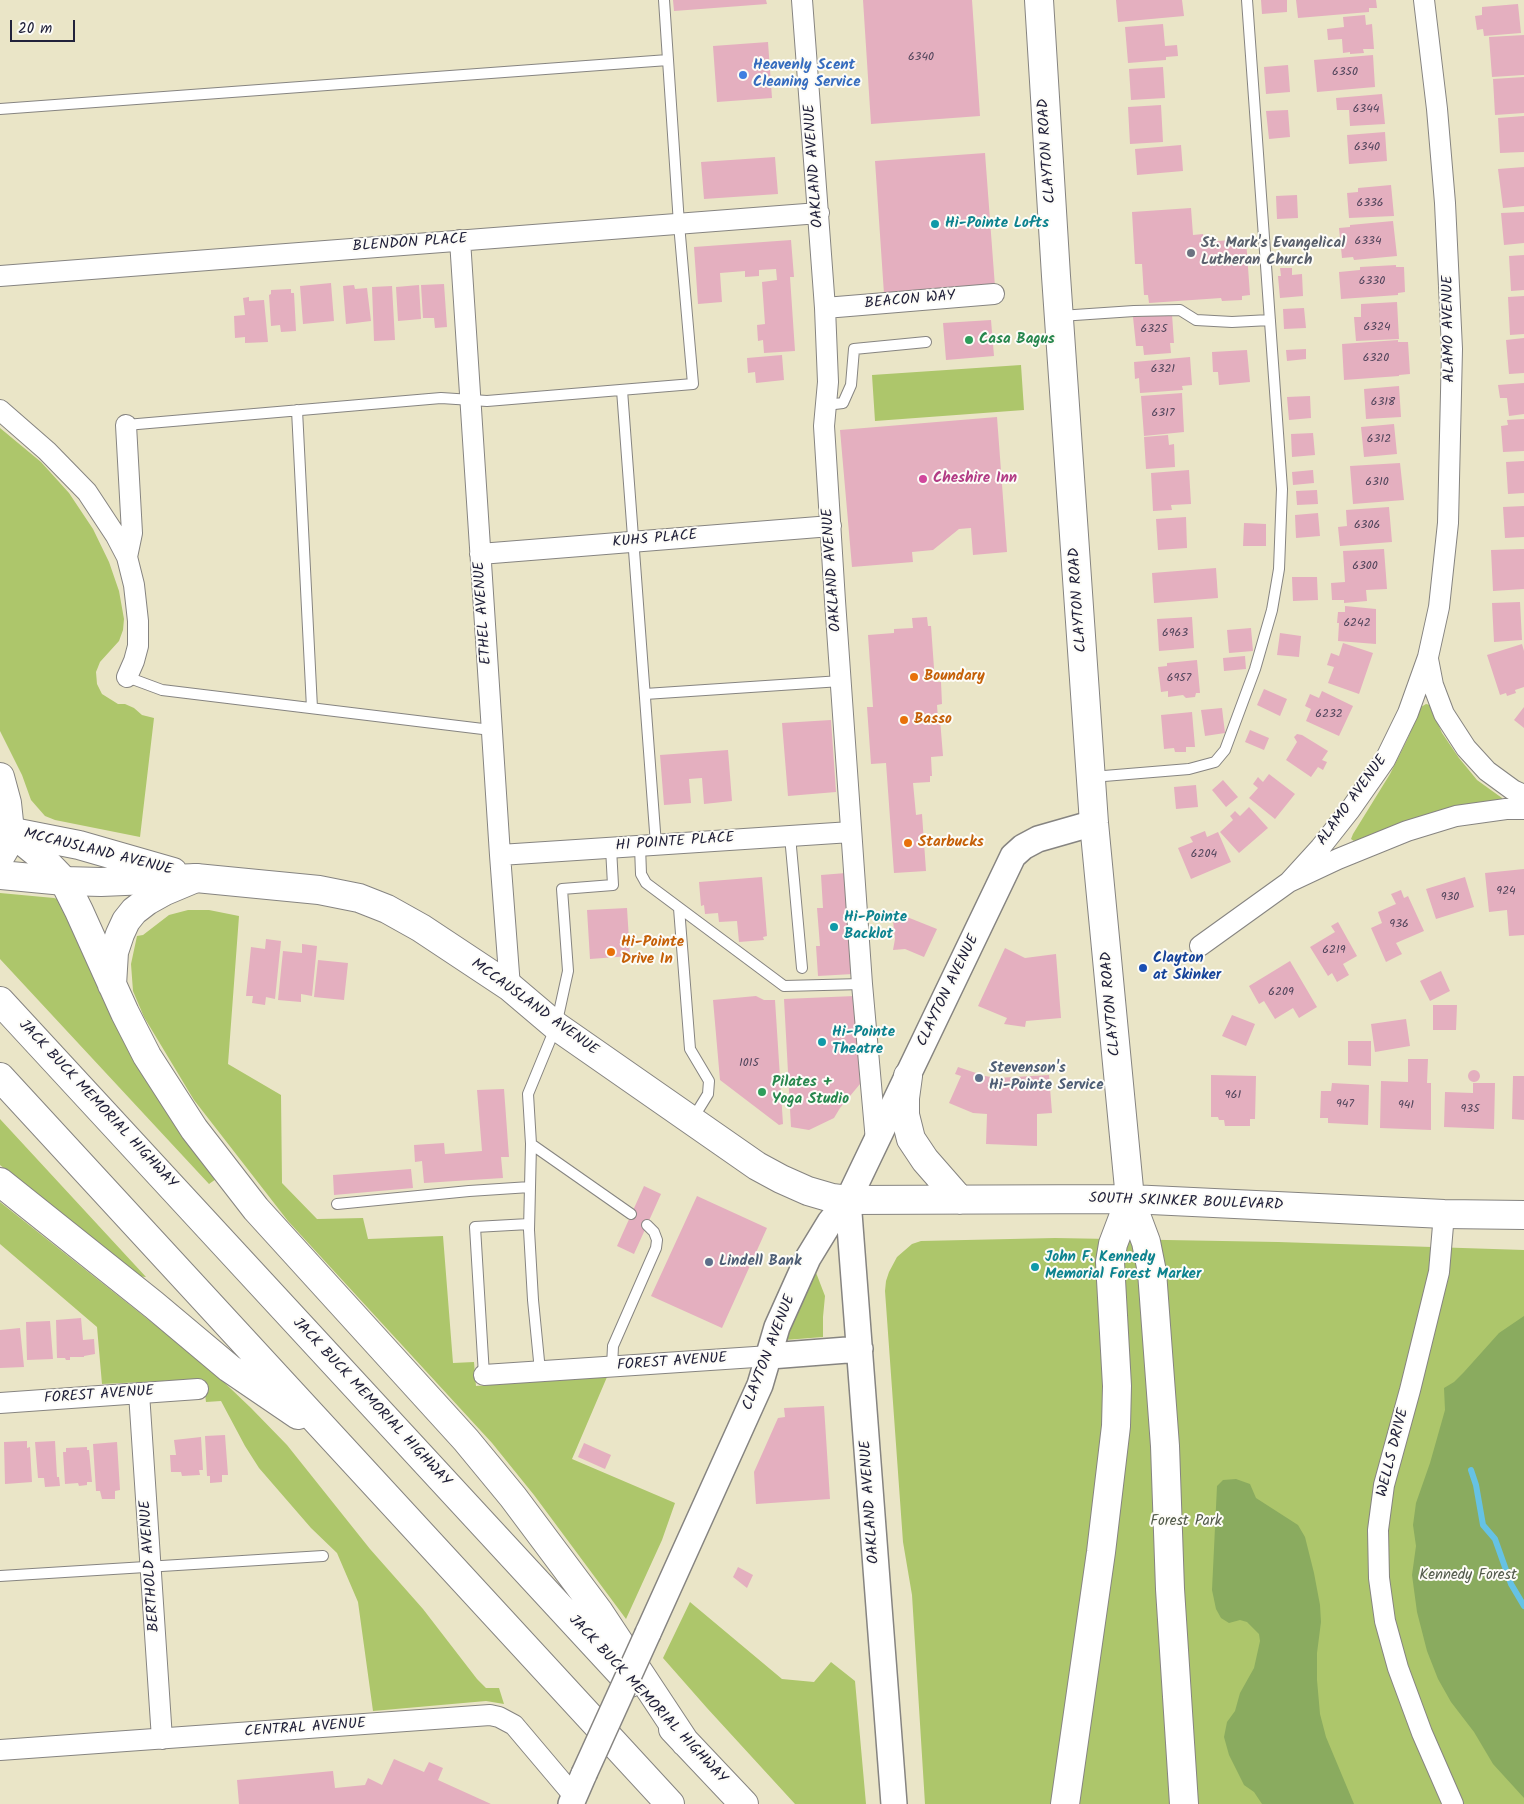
<!DOCTYPE html>
<html>
<head>
<meta charset="utf-8">
<style>
  body { margin:0 }
  #map { position:relative; width:1524px; height:1804px; overflow:hidden; background:#eae5c7; font-family:Kalam,sans-serif }
  canvas { display:block }
  .scale { position:absolute; left:10px; top:20px; width:65px; height:22px; box-sizing:border-box; border:2px solid #22223b; border-top:0; padding-left:6px; font-size:15px; line-height:18px; white-space:nowrap; color:#22223b; -webkit-text-stroke:4px #fdfcf7; paint-order:stroke }
</style>
</head>
<body>
<div id="map">
<canvas width="1524" height="1804"></canvas>
<div class="scale">20 m</div>
</div>
<script>
const c = document.querySelector('canvas').getContext('2d');
c.lineJoin = 'round';
function fill(path, color) { c.fillStyle = color; c.fill(path, 'evenodd'); }
const poly = rows => new Path2D(rows.map(r => 'M' + r).join(''));
function strokePath(path, color, width, dash) { c.strokeStyle = color; c.lineWidth = width; c.lineCap = dash ? 'butt' : 'round'; c.setLineDash(dash || []); c.stroke(path); }
function label(font, color, halo, rows, align = 'center') {
  c.font = font + ' Kalam,sans-serif'; c.lineWidth = 4; c.setLineDash([]); c.textBaseline = 'middle'; c.strokeStyle = halo; c.fillStyle = color; for (const [text, x, y, turn = 0] of rows) {
    c.save(); c.translate(x, y); c.rotate((+turn || 0) * Math.PI / 180); c.textAlign = isNaN(turn) ? turn : align; if (halo) c.strokeText(text, 0, 0); c.fillText(text, 0, 0); c.restore();
  }
}
fill(poly([
  [1021,365,1024,410,875,421,872,375],
  [0,428,41,462,69,493,93,529,109,562,119,591,124,619,123,630,119,641,100,662,96,672,97,684,102,694,118,704,125,704,134,708,142,715,154,718,140,837,55,820,45,816,31,800,22,775,0,731],
  [1426,704,1430,705,1442,733,1459,758,1477,780,1502,798,1502,802,1354,841,1351,839,1353,834,1390,774,1407,740,1421,707],
  [0,893,54,898,64,901,216,1179,209,1184,0,959],
  [188,910,209,910,239,916,228,1064,281,1095,282,1183,317,1219,363,1218,368,1239,443,1236,453,1363,474,1362,476,1386,607,1377,572,1459,675,1503,662,1540,626,1619,534,1495,492,1443,288,1221,194,1100,144,1017,133,991,131,964,137,936,143,935,169,915],
  [0,1119,146,1277,136,1276,0,1165],
  [0,1202,208,1367,251,1408,287,1445,370,1549,423,1609,477,1679,486,1688,499,1688,504,1704,486,1701,373,1711,358,1602,337,1553,311,1528,259,1468,245,1446,221,1401,206,1402,203,1379,102,1384,97,1327,0,1244],
  [1055,1238,1278,1242,1524,1250,1524,1804,925,1804,912,1595,903,1542,885,1291,886,1281,889,1272,897,1257,912,1244,921,1241],
  [815,1270,825,1296,823,1317,823,1337,785,1340],
  [690,1602,782,1679,814,1682,831,1662,855,1681,866,1804,795,1804,707,1708,663,1658]
]), '#adc66b');
fill(poly([
  [1524,1316,1524,1798,1493,1764,1474,1732,1451,1702,1438,1679,1427,1651,1417,1612,1412,1575,1416,1546,1413,1525,1416,1503,1430,1463,1445,1410,1444,1388,1454,1382,1464,1372,1499,1333],
  [1236,1479,1250,1484,1256,1498,1298,1525,1305,1537,1314,1573,1320,1605,1321,1622,1317,1653,1317,1680,1320,1714,1326,1737,1354,1804,1262,1804,1254,1792,1244,1785,1229,1755,1224,1737,1227,1722,1235,1711,1240,1693,1254,1668,1260,1641,1259,1634,1247,1622,1240,1620,1229,1623,1221,1618,1216,1609,1212,1590,1217,1486,1223,1480]
]), '#8aab5f');
strokePath(poly([
  [1471,1470,1476,1485,1483,1525,1495,1539,1511,1584,1524,1606]
]), '#66c2e4', 6);
fill(poly([
  [673,0,766,0,767,4,674,11],
  [863,0,972,0,980,116,871,124],
  [1116,0,1182,0,1184,16,1118,22],
  [1261,0,1287,0,1287,12,1262,14],
  [1296,0,1376,0,1377,8,1369,8,1369,12,1298,18],
  [1518,4,1521,33,1484,36,1483,29,1477,30,1475,16,1482,15,1482,7],
  [1365,15,1366,25,1372,24,1374,49,1363,49,1364,53,1350,54,1350,52,1343,53,1342,39,1328,40,1327,29,1344,27,1343,17],
  [1163,24,1165,46,1177,45,1178,56,1166,57,1166,60,1128,63,1125,27],
  [1524,35,1524,75,1492,77,1489,37],
  [768,42,772,98,717,102,713,46],
  [1373,55,1375,87,1317,92,1314,60],
  [1288,65,1290,92,1266,94,1264,67],
  [1163,67,1165,98,1131,100,1129,69],
  [1524,77,1524,113,1495,115,1493,79],
  [1382,94,1385,124,1350,126,1349,110,1337,110,1336,98],
  [1161,105,1163,142,1130,144,1128,107],
  [1288,110,1290,137,1269,139,1266,111],
  [1524,116,1524,152,1500,153,1498,118],
  [1385,132,1387,161,1349,164,1347,135],
  [1181,145,1183,171,1137,175,1135,149],
  [985,153,995,287,884,294,875,161],
  [775,157,778,194,704,199,701,162],
  [1524,167,1524,206,1503,208,1498,169],
  [1391,185,1394,216,1349,218,1347,193,1358,192,1358,188],
  [1297,195,1298,218,1277,219,1276,196],
  [1191,208,1193,235,1203,234,1204,242,1246,239,1250,295,1242,296,1242,300,1222,301,1221,298,1149,303,1148,295,1144,295,1142,264,1135,264,1132,212],
  [1524,212,1524,243,1504,245,1501,213],
  [1393,221,1397,256,1354,260,1353,257,1342,258,1339,228,1350,227,1350,225],
  [791,240,794,277,790,277,795,351,764,353,763,340,758,341,757,325,765,324,762,282,777,280,776,269,759,270,759,276,745,277,745,271,720,273,722,302,698,304,694,247],
  [1524,255,1524,290,1511,291,1509,256],
  [1396,265,1396,267,1404,267,1405,292,1398,293,1398,295,1341,299,1339,272,1360,270,1360,267],
  [1280,268,1292,268,1292,275,1302,274,1303,296,1280,298,1278,276,1281,276],
  [331,283,334,321,303,324,300,286],
  [444,284,447,327,435,328,434,318,423,318,421,285],
  [354,285,355,289,367,288,371,321,346,324,343,286],
  [419,285,421,319,398,321,396,287],
  [392,286,395,340,374,341,372,287],
  [291,289,291,293,294,293,296,331,281,332,280,325,271,326,269,295,271,294,271,290],
  [1524,296,1524,334,1510,335,1508,297],
  [249,297,249,301,264,300,268,342,245,343,245,337,235,338,234,316,245,315,243,298],
  [1397,302,1399,339,1356,341,1354,317,1361,317,1361,304],
  [1304,308,1306,328,1284,329,1283,309],
  [1172,314,1174,343,1170,343,1171,353,1144,355,1143,346,1136,346,1133,317],
  [991,320,994,356,946,360,943,323],
  [1524,338,1524,373,1509,374,1506,340],
  [1398,340,1398,342,1408,342,1410,374,1399,375,1399,376,1344,380,1342,344],
  [1306,349,1306,359,1287,361,1286,350],
  [1247,350,1250,382,1219,385,1218,372,1213,372,1212,352],
  [782,355,784,380,756,383,755,372,748,373,747,358],
  [1190,357,1192,385,1182,386,1183,390,1140,393,1139,378,1135,379,1134,362],
  [1524,383,1524,414,1509,416,1507,398,1500,398,1498,385],
  [1399,386,1401,417,1366,419,1364,389],
  [1182,393,1184,432,1144,436,1141,396],
  [1310,396,1311,418,1289,420,1287,397],
  [997,417,1007,552,973,555,971,528,959,529,933,550,912,552,913,562,852,567,840,430],
  [1524,419,1524,451,1503,452,1501,426,1508,425,1507,420],
  [1394,424,1397,454,1364,457,1361,427],
  [1313,433,1315,455,1292,457,1291,434],
  [1168,435,1169,445,1174,444,1175,467,1146,469,1144,437],
  [1524,461,1524,493,1508,494,1506,462],
  [1400,463,1404,500,1353,504,1350,466],
  [1189,470,1191,504,1171,505,1172,510,1153,511,1151,473],
  [1313,470,1314,483,1293,485,1292,472],
  [1317,490,1318,504,1297,505,1296,491],
  [1524,506,1524,537,1505,538,1503,507],
  [1389,507,1392,542,1340,546,1338,527,1347,526,1346,510],
  [1318,513,1320,536,1296,538,1295,515],
  [1186,517,1187,548,1158,550,1156,519],
  [1244,523,1266,524,1266,546,1243,546],
  [1384,549,1387,589,1366,590,1367,601,1344,603,1344,600,1332,600,1331,583,1345,582,1343,551],
  [1524,549,1524,589,1493,591,1491,550],
  [1216,568,1218,598,1154,603,1152,573],
  [1292,577,1317,577,1318,600,1293,601],
  [1520,602,1522,640,1494,642,1492,603],
  [1345,606,1376,609,1376,644,1338,641,1339,623,1337,623,1338,612,1345,612],
  [927,617,928,626,931,626,935,682,941,682,942,704,937,705,938,719,940,719,943,756,931,757,932,776,930,776,930,782,913,783,916,815,922,814,926,871,894,873,886,763,871,764,867,707,873,707,868,635,894,633,894,629,913,628,912,618],
  [1192,617,1194,648,1159,651,1157,619],
  [1251,628,1253,651,1229,653,1227,630],
  [1280,633,1301,636,1299,657,1277,655],
  [1343,643,1373,653,1359,694,1328,683,1334,667,1327,665,1331,653,1339,656],
  [1522,644,1524,651,1524,687,1515,690,1516,693,1507,696,1506,693,1500,695,1487,655],
  [1245,656,1246,669,1224,671,1223,658],
  [1197,660,1200,693,1196,693,1195,697,1186,698,1183,695,1168,697,1168,691,1161,692,1158,667,1167,666,1167,663],
  [1264,689,1287,699,1280,716,1257,705],
  [1322,691,1353,706,1339,736,1306,721,1311,709,1305,706,1310,694,1319,698],
  [1524,707,1524,728,1514,720],
  [1222,708,1225,733,1205,736,1201,710],
  [1192,712,1195,747,1186,747,1186,752,1175,752,1174,748,1164,749,1161,715],
  [831,720,836,792,788,796,782,723],
  [1250,730,1269,738,1264,750,1245,742],
  [1297,734,1302,735,1328,751,1322,760,1327,762,1323,770,1318,767,1311,777,1286,760,1297,742,1294,737],
  [728,750,732,801,704,804,702,778,689,779,691,803,664,805,660,755],
  [1269,774,1295,794,1275,819,1249,798,1258,788,1253,784,1258,777,1263,782],
  [1223,780,1238,797,1226,807,1212,790],
  [1196,785,1198,807,1176,809,1174,787],
  [1249,807,1268,828,1239,853,1220,832,1233,820,1230,816,1235,811,1240,816],
  [1205,831,1207,837,1218,832,1231,862,1191,879,1178,848,1193,842,1190,837],
  [1524,869,1524,935,1509,936,1507,910,1489,912,1485,873],
  [846,873,853,974,818,976,816,946,820,946,817,908,823,908,821,875],
  [762,877,767,936,763,937,764,940,739,942,737,921,719,922,718,913,705,914,704,905,701,906,699,882],
  [1465,877,1474,907,1436,919,1426,889],
  [1401,890,1404,898,1408,896,1424,931,1396,943,1402,954,1386,962,1371,928,1382,923,1378,912,1396,904,1391,894],
  [627,908,630,956,590,959,587,910],
  [892,911,937,929,924,957,905,949,893,950,895,939],
  [1338,922,1357,956,1343,964,1349,975,1337,982,1332,973,1328,976,1310,947,1335,932,1331,926],
  [266,939,281,941,275,999,266,997,265,1005,252,1003,253,996,246,996,251,947,265,949],
  [302,944,317,946,312,996,301,994,301,1002,278,1000,283,951,302,953],
  [1005,948,1025,958,1056,954,1061,1018,1026,1021,1025,1027,1004,1024,1007,1018,978,1006],
  [318,960,348,963,344,1000,314,997],
  [1290,961,1317,1007,1299,1018,1293,1008,1275,1019,1264,1001,1259,1004,1249,986],
  [1441,971,1450,991,1430,1001,1420,981],
  [756,996,764,1000,775,1000,783,1124,779,1125,720,1080,713,1000],
  [855,996,860,1084,840,1108,834,1118,809,1130,791,1127,784,999],
  [1433,1005,1457,1005,1456,1030,1433,1030],
  [1232,1015,1255,1024,1246,1046,1222,1036],
  [1406,1019,1410,1046,1375,1052,1371,1024],
  [1348,1041,1371,1041,1371,1066,1348,1065],
  [1408,1059,1428,1059,1427,1083,1431,1083,1431,1130,1380,1128,1381,1081,1408,1082],
  [958,1067,985,1076,997,1078,1049,1075,1052,1113,1037,1114,1037,1146,986,1144,987,1114,973,1113,949,1103,961,1076,955,1074],
  '1468 1076a6 6 0 1 1 12 0a6 6 0 1 1-12 0Z',
  [1211,1075,1256,1076,1255,1119,1250,1119,1250,1126,1225,1126,1224,1120,1219,1120,1218,1117,1211,1117],
  [1513,1076,1524,1076,1524,1120,1512,1119],
  [1332,1083,1369,1085,1368,1125,1328,1123,1328,1118,1320,1118,1321,1091,1331,1091],
  [1473,1083,1495,1083,1494,1129,1444,1127,1445,1092,1473,1093],
  [504,1089,509,1157,501,1157,503,1178,424,1183,422,1161,415,1162,414,1145,444,1143,445,1154,482,1151,477,1090],
  [411,1169,413,1188,334,1195,333,1175],
  [644,1186,661,1194,634,1254,617,1246],
  [697,1196,767,1228,722,1328,651,1296],
  [81,1318,83,1340,94,1339,95,1354,84,1356,84,1357,70,1357,70,1360,66,1360,65,1358,57,1358,56,1320],
  [50,1321,53,1359,27,1360,26,1322],
  [20,1328,24,1367,0,1368,0,1330],
  [824,1406,830,1499,756,1504,754,1472,778,1418,785,1417,784,1408],
  [225,1435,228,1475,222,1475,222,1482,210,1483,210,1476,207,1476,205,1436],
  [201,1437,203,1470,199,1470,200,1475,182,1476,181,1472,171,1472,170,1455,176,1455,174,1440],
  [27,1441,27,1448,30,1447,32,1482,5,1484,4,1442],
  [55,1441,57,1477,59,1477,60,1486,45,1487,44,1478,38,1478,35,1442],
  [117,1442,120,1490,115,1491,115,1499,102,1499,100,1491,96,1491,93,1444],
  [584,1443,611,1455,605,1469,578,1457],
  [87,1447,87,1450,89,1450,92,1482,87,1482,87,1485,79,1486,78,1483,65,1484,63,1452,66,1452,66,1448],
  [738,1567,753,1575,747,1588,733,1577],
  [394,1759,424,1772,429,1762,443,1768,438,1780,491,1804,239,1804,237,1780,333,1771,335,1788,365,1785,368,1778,382,1785]
]), '#e4afbf');
const service = poly([
  [0,109,668,60],
  [1060,316,1134,311,1180,310,1196,320,1232,322,1270,320],
  [622,390,656,845],
  [826,405,843,403,851,385,854,349,926,342],
  [297,410,312,708],
  [126,425,441,398,487,401,693,384,679,224,664,0],
  [127,677,162,690,491,730],
  [645,694,841,681],
  [1092,777,1189,769,1215,762,1225,750,1255,669,1272,610,1279,569,1282,489,1247,0],
  [790,836,802,968],
  [640,846,641,874,646,883,784,986,862,984],
  [679,908,690,1049,709,1081,708,1094,692,1120],
  [531,1144,631,1214],
  [530,1187,529,1230,533,1300,540,1371],
  [337,1204,469,1191,530,1187,531,1144,528,1094,556,1026,568,971,562,889,613,885,611,848],
  [612,1367,613,1346,656,1248,657,1240,654,1232,647,1225],
  [484,1375,475,1227,529,1224],
  [0,1576,323,1556]
]);
const minor = poly([
  [802,0,825,308,828,382,824,426,835,601,862,984,876,1141],
  [460,240,500,855,510,987],
  [0,276,819,213],
  [825,308,994,294],
  [0,410,47,451,87,492,116,536,127,557,134,585,138,621,138,646,134,661,127,677],
  [126,425,132,533,127,557],
  [480,554,831,526],
  [1428,659,1433,685,1444,714,1466,748,1487,771,1513,790,1524,795],
  [500,855,851,832],
  [1289,882,1320,848,1350,810,1385,760,1408,713,1428,657,1439,607,1448,523,1452,349,1445,203,1437,109,1424,0],
  [1200,946,1289,882,1338,859,1407,831,1456,816,1506,809,1524,809],
  [1444,1214,1439,1272,1410,1390,1384,1485,1378,1530,1379,1578,1385,1621,1398,1668,1422,1733,1453,1804],
  [484,1375,770,1356],
  [139,1393,162,1739],
  [0,1403,198,1389],
  [0,1750,490,1715,499,1717,514,1725,574,1796]
]);
const tertiary = poly([
  [848,1200,894,1804],
  [770,1356,860,1349],
  [648,1633,760,1385,777,1327,808,1258,830,1222,848,1200,1013,856,1023,847,1038,839,1094,823],
  [571,1804,584,1774]
]);
const primary = poly([
  [1039,0,1056,276,1094,823,1130,1199],
  [3,830,79,845,173,872],
  [0,875,64,881,101,882,196,878,319,890,359,898,387,909,421,928,510,987,556,1026,757,1166,781,1179,808,1191,832,1198,848,1200,1130,1199,1444,1214,1524,1215],
  [908,1076,905,1098,905,1115,911,1139,925,1160,960,1200]
]);
const motorway = poly([
  [0,777,7,803,10,831,7,845,0,857],
  [10,831,37,853,64,881,79,911,125,1013,147,1056,194,1129,256,1209,466,1440,513,1497,599,1612,685,1742],
  [112,985,114,952,120,934,126,921,134,911,147,901,165,891,196,878],
  [0,1001,630,1683],
  [0,1077,670,1804],
  [0,1182,154,1305,229,1368,298,1415],
  [1130,1199,1146,1242,1152,1272,1165,1446,1170,1589,1184,1804],
  [673,1729,744,1804],
  [1065,1804,1101,1552,1116,1426,1117,1386,1110,1262,1113,1244,1130,1199]
]);
strokePath(service, '#868481', 12);
strokePath(minor, '#868481', 22);
strokePath(tertiary, '#868481', 28);
strokePath(primary, '#868481', 30);
strokePath(motorway, '#868481', 30);
strokePath(service, '#fff', 10);
strokePath(minor, '#fff', 20);
strokePath(tertiary, '#fff', 25);
strokePath(primary, '#fff', 28);
strokePath(motorway, '#fff', 28);
const tertiaryBridge = poly([
  [584,1774,648,1633]
]);
strokePath(tertiaryBridge, '#868481', 28, []);
strokePath(tertiaryBridge, '#fff', 25);
for (const [x, y, r, color] of [
  [743,75,5,"#3f7fe0"],
  [935,224,5,"#0f9aa8"],
  [1191,253,5,"#6b7280"],
  [969,340,5,"#2e9e5b"],
  [923,479,5,"#d1479c"],
  [914,677,5,"#e8710a"],
  [904,720,5,"#e8710a"],
  [908,843,5,"#e8710a"],
  [834,927,5,"#0f9aa8"],
  [611,952,5,"#e8710a"],
  [1143,968,5,"#1a4fb4"],
  [822,1042,5,"#0f9aa8"],
  [979,1078,5,"#5c6f8a"],
  [762,1092,5,"#2e9e5b"],
  [709,1262,5,"#5c6f8a"],
  [1035,1267,5,"#0f9aa8"]
]) { const dot = new Path2D(); dot.arc(x, y, r, 0, 2 * Math.PI); c.fillStyle = color; c.fill(dot); strokePath(dot, '#fdfcf7', 2); }
label('12px', '#52455c', null, [
  ["6340",921,58],
  ["6350",1345,73],
  ["6344",1366,110],
  ["6340",1367,148],
  ["6336",1370,204],
  ["6334",1368,242],
  ["6330",1372,282],
  ["6324",1377,328],
  ["6325",1154,330],
  ["6320",1376,359],
  ["6321",1163,370],
  ["6318",1383,403],
  ["6317",1163,414],
  ["6312",1379,440],
  ["6310",1377,483],
  ["6306",1367,526],
  ["6300",1365,567],
  ["6242",1357,624],
  ["6963",1175,634],
  ["6957",1179,679],
  ["6232",1329,715],
  ["6204",1204,855],
  ["924",1506,892],
  ["930",1450,898],
  ["936",1399,925],
  ["6219",1334,951],
  ["6209",1281,993],
  ["1015",749,1064],
  ["961",1233,1096],
  ["947",1345,1105],
  ["941",1406,1106],
  ["935",1470,1110]
]);
label('bold 15px', '#366cbe', '#fdfcf7', [
  ["Heavenly Scent",753,66],
  ["Cleaning Service",753,83]
], 'left');
label('15px', '#22223b', '#fdfcf7', [
  ["CLAYTON ROAD",1048,151,-94],
  ["OAKLAND AVENUE",815,166,-94],
  ["BLENDON PLACE",410,244,-4],
  ["BEACON WAY",910,301,-5],
  ["ALAMO AVENUE",1450,329,-91],
  ["KUHS PLACE",655,540,-5],
  ["OAKLAND AVENUE",833,570,-94],
  ["CLAYTON ROAD",1079,600,-94],
  ["ETHEL AVENUE",484,613,-94],
  ["ALAMO AVENUE",1353,801,-54],
  ["HI POINTE PLACE",675,843,-4],
  ["MCCAUSLAND AVENUE",98,853,14],
  ["CLAYTON AVENUE",949,991,-64],
  ["CLAYTON ROAD",1112,1004,-95],
  ["MCCAUSLAND AVENUE",534,1008,36],
  ["JACK BUCK MEMORIAL HIGHWAY",97,1105,47],
  ["SOUTH SKINKER BOULEVARD",1186,1203,2],
  ["CLAYTON AVENUE",770,1353,-69],
  ["FOREST AVENUE",672,1363,-4],
  ["FOREST AVENUE",99,1396,-4],
  ["JACK BUCK MEMORIAL HIGHWAY",371,1403,47],
  ["WELLS DRIVE",1394,1453,-76],
  ["OAKLAND AVENUE",871,1502,-94],
  ["BERTHOLD AVENUE",151,1566,-94],
  ["JACK BUCK MEMORIAL HIGHWAY",647,1700,47],
  ["CENTRAL AVENUE",305,1729,-4]
]);
label('bold 15px', '#0d838f', '#fdfcf7', [
  ["Hi-Pointe Lofts",945,224],
  ["Hi-Pointe",844,918],
  ["Backlot",844,935],
  ["Hi-Pointe",832,1033],
  ["Theatre",832,1050],
  ["John F. Kennedy",1045,1258],
  ["Memorial Forest Marker",1045,1275]
], 'left');
label('bold 15px', '#5b616d', '#fdfcf7', [
  ["St. Mark's Evangelical",1201,244],
  ["Lutheran Church",1201,261]
], 'left');
label('bold 15px', '#27864d', '#fdfcf7', [
  ["Casa Bagus",979,340],
  ["Pilates +",772,1083],
  ["Yoga Studio",772,1100]
], 'left');
label('bold 15px', '#b23c85', '#fdfcf7', [
  ["Cheshire Inn",933,479]
], 'left');
label('bold 15px', '#c56008', '#fdfcf7', [
  ["Boundary",924,677],
  ["Basso",914,720],
  ["Starbucks",918,843],
  ["Hi-Pointe",621,943],
  ["Drive In",621,960]
], 'left');
label('bold 15px', '#164399', '#fdfcf7', [
  ["Clayton",1153,959],
  ["at Skinker",1153,976]
], 'left');
label('bold 15px', '#4e5e75', '#fdfcf7', [
  ["Stevenson's",989,1069],
  ["Hi-Pointe Service",989,1086],
  ["Lindell Bank",719,1262]
], 'left');
label('15px', '#535b4c', '#fdfcf7', [
  ["Forest Park",1186,1522],
  ["Kennedy Forest",1468,1576]
]);
</script>
</body>
</html>
